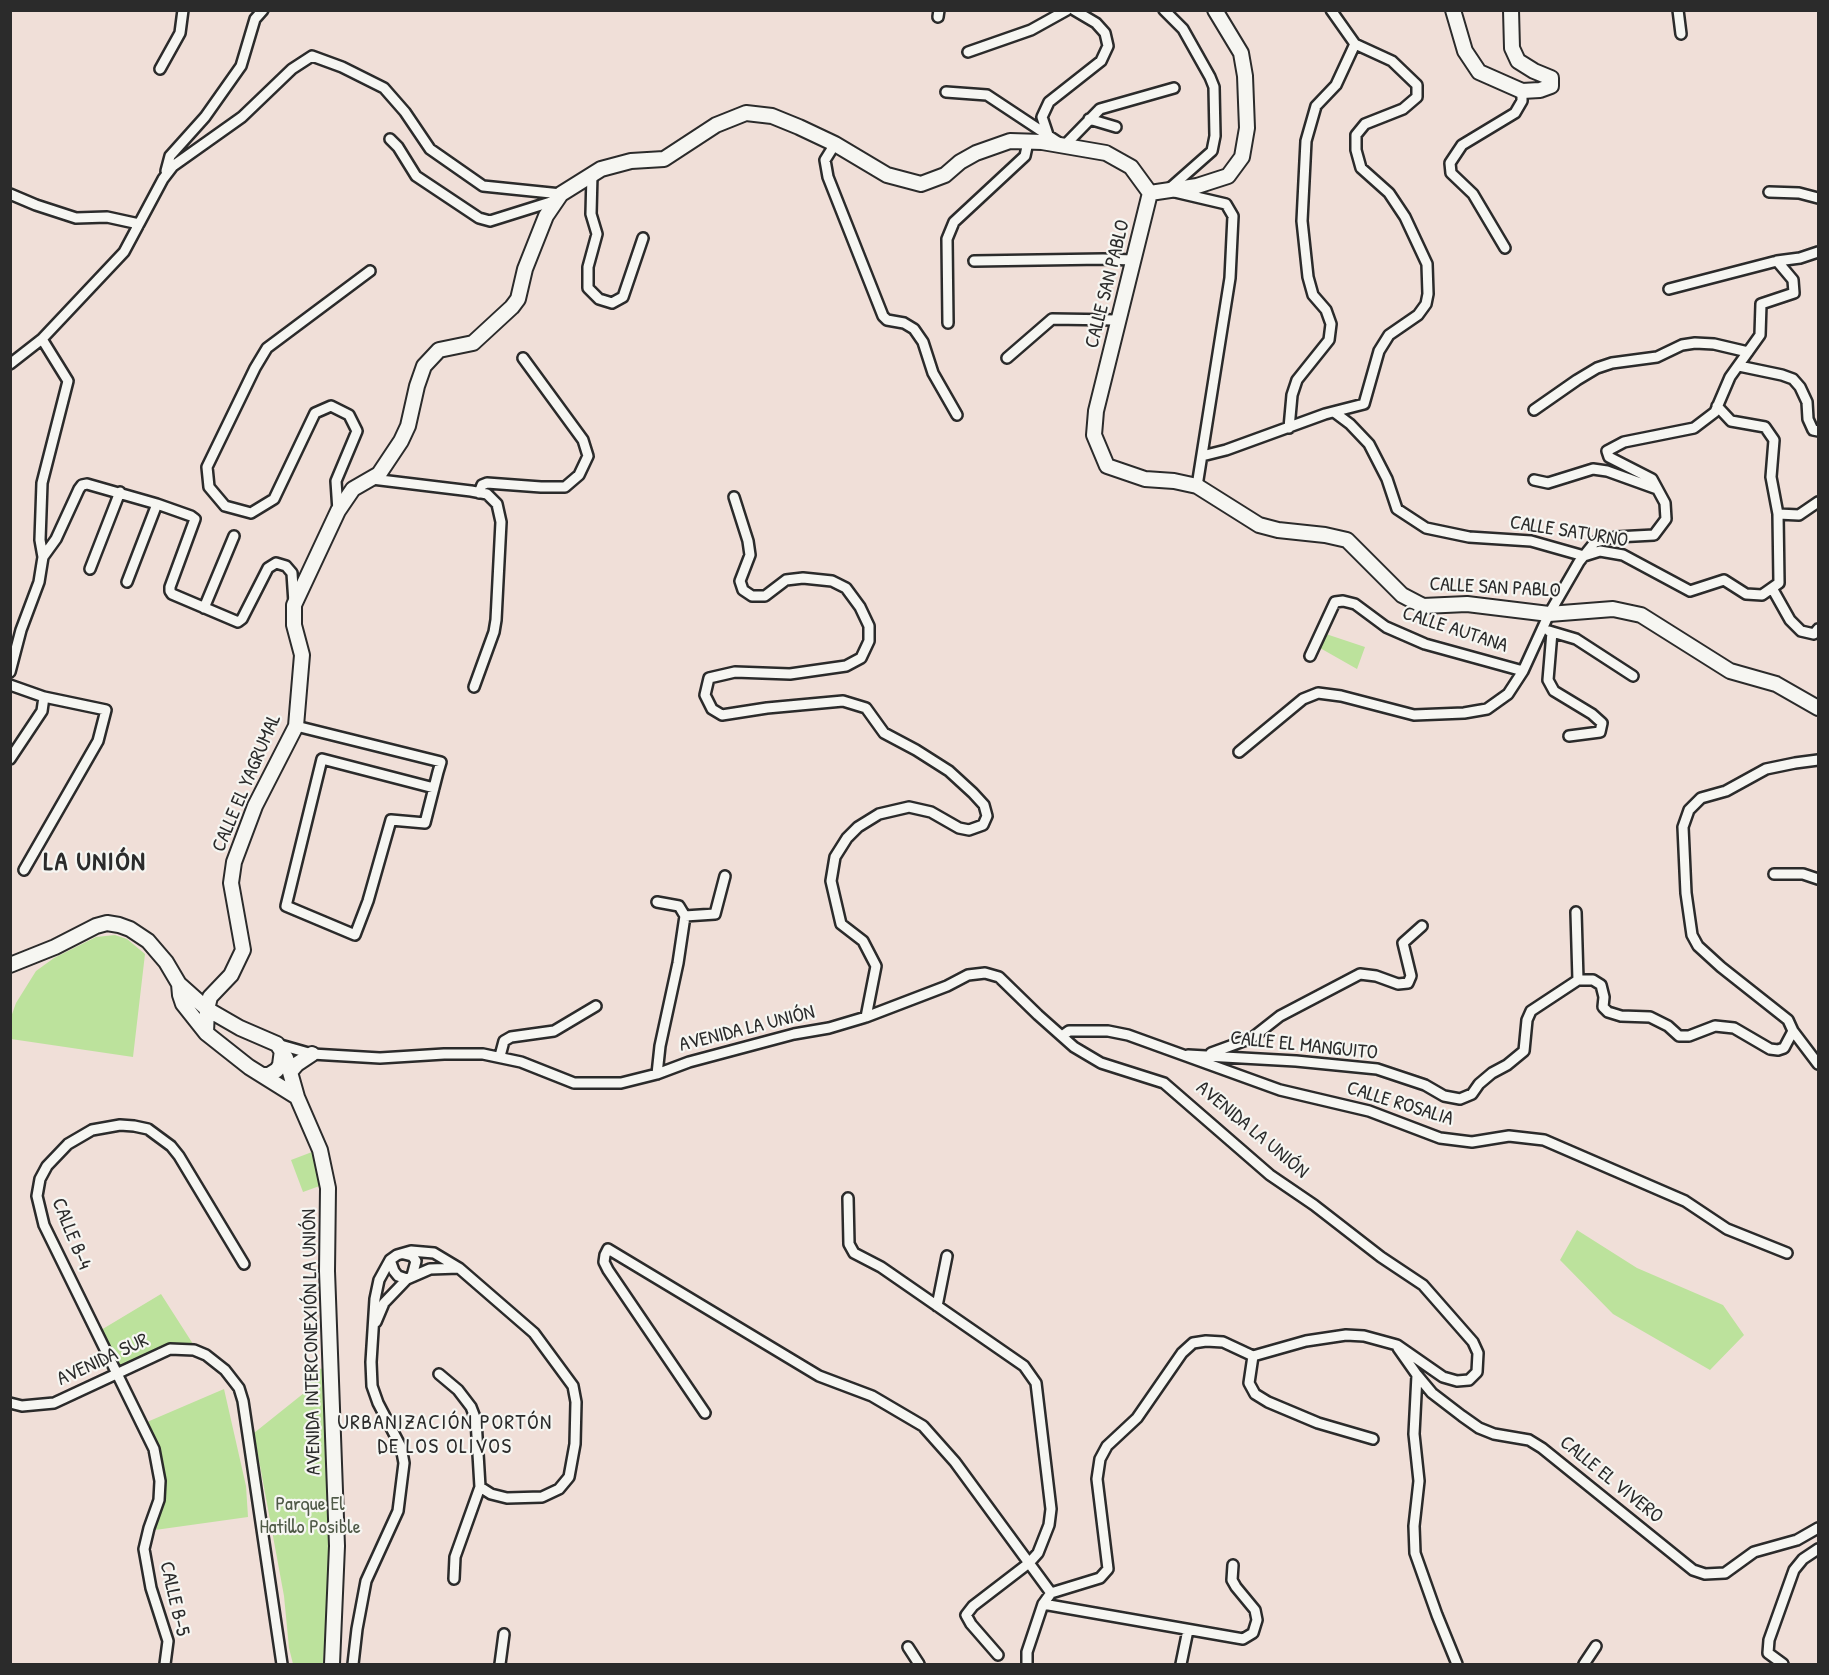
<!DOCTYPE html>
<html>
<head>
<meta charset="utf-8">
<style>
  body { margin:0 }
  #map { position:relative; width:1829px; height:1675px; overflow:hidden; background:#f0dfd8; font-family:"Patrick Hand",sans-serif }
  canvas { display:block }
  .frame { position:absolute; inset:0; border:12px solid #2b2b2b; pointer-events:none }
</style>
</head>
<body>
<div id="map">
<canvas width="1829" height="1675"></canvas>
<div class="frame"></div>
</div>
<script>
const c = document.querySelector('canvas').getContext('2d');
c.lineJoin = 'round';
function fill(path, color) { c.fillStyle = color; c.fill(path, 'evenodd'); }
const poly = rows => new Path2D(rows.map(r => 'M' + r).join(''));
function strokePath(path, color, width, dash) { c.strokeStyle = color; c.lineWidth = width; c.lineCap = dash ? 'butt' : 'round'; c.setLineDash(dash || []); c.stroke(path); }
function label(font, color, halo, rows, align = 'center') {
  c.font = font + ' "Patrick Hand",sans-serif'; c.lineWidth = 4.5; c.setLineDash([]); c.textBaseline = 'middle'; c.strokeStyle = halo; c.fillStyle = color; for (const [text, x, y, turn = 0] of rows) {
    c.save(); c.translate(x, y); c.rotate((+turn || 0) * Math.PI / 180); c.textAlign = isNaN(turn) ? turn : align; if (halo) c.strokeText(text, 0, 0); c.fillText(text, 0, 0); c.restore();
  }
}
fill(poly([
  [1326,634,1365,647,1357,669,1320,648],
  [115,935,127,939,145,954,133,1057,11,1039,11,1017,16,1003,36,971,54,958,96,937],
  [312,1152,325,1184,303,1192,291,1160],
  [1577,1230,1637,1268,1723,1305,1744,1335,1710,1370,1613,1314,1560,1260],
  [161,1294,193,1344,169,1346,118,1369,101,1330],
  [324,1368,325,1436,332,1527,323,1664,293,1664,289,1648,284,1596,254,1433,304,1393,311,1371],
  [224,1389,246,1486,248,1517,155,1530,165,1501,163,1466,147,1422]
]), '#bce29c');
const street = poly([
  [1164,10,1183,29,1210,77,1214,87,1215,136,1212,151,1169,189],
  [1678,10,1681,34],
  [938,17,939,10],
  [968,52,1031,30,1067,10],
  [160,69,180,33,183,10],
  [946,92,987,95,1064,146,1100,109,1174,88],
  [1089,119,1116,127],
  [1048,135,1042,117,1049,102,1101,61,1108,46,1105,33,1096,23,1074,10],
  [390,139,398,147,416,176,479,218,490,221,557,200],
  [835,144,825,160,828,177,883,316,887,320,904,323,914,329,923,342,933,373,957,415],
  [166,171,170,156,205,117,241,66,255,19,263,10],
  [592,174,591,214,597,234,588,267,588,288,599,299,612,303,623,297,643,238],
  [1175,192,1226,204,1233,216,1230,278,1197,486],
  [1769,192,1799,193,1818,198],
  [10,194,36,205,76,218,107,217,139,224],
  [1505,248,1473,194,1451,173,1450,163,1462,145,1515,113,1522,101,1522,91],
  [974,261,1103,259,1133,260],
  [1669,289,1777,261],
  [948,323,947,239,954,222,1025,156,1028,142],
  [1007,358,1052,319,1117,320],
  [10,364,42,339,124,252,163,179,173,166,242,117,292,69,312,56,342,67,384,88,405,112,430,149,483,186,561,194],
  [1739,366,1782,375,1793,379,1800,387,1807,402,1808,419,1813,430,1818,431],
  [1534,410,1577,380,1597,368,1612,363,1657,357,1682,345,1695,343,1714,344,1748,352],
  [1334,412,1350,424,1369,444,1387,479,1397,509,1426,528,1469,537,1531,541,1584,556,1600,551,1623,555,1690,591,1724,580,1746,594,1762,595,1779,583,1778,514,1771,477,1774,440,1765,427,1731,421,1717,406],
  [1289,428,1292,395,1297,380,1329,340,1331,324,1326,310,1313,295,1308,277,1302,221,1306,141,1316,106,1336,85,1355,44],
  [1202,456,1226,450,1325,414,1364,404,1379,351,1389,335,1418,315,1426,304,1428,294,1427,264,1405,217,1389,193,1361,168,1356,150,1356,135,1365,124,1403,109,1417,97,1417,85,1392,61,1355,44,1331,10],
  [372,479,471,491,487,494,497,504,501,522,496,620,494,632,474,687],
  [1534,480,1548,483,1593,469,1607,471,1657,489],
  [479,493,482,485,487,483,541,487,565,487,579,475,588,456,583,440,523,358],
  [734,497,748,541,750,555,740,581,743,590,752,596,765,596,786,580,803,578,832,581,846,588,860,607,869,626,869,641,861,658,846,666,790,674,735,672,709,678,705,695,712,709,722,715,767,708,843,701,866,708,884,733,916,750,949,771,973,793,984,805,987,816,983,825,969,830,959,828,931,812,909,807,879,814,858,827,847,838,835,857,831,881,841,924,863,941,876,966,866,1017],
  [338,511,336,481,357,431,349,415,331,406,315,413,274,499,251,513,225,506,209,487,207,467,255,368,267,348,370,271],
  [1778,514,1799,515,1818,502],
  [43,557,56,539,79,489,82,485,87,484,157,504,191,516,195,519,170,587,170,591,172,594,238,622,242,619,268,568,276,563,286,566,292,573,294,603],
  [90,569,120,492],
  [127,582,157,504],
  [1772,588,1790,620,1801,631,1814,634,1818,629],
  [204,608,234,536],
  [1549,631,1576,639,1633,676],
  [1552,632,1548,680,1554,691,1592,714,1602,723,1600,732,1569,736],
  [1310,656,1335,602,1343,601,1355,604,1386,627,1425,644,1523,671],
  [10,672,21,630,39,582,43,557,40,540,42,483,68,381,42,339],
  [10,685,44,697,106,710,98,741,24,870],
  [296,726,441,762,438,772,425,823,391,820,368,901,355,935,286,906,322,759,434,788],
  [1239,752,1303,699,1318,693,1341,696,1414,715,1464,713,1487,709,1508,694,1523,671,1549,614,1579,562,1595,542,1616,537,1654,535,1666,519,1665,503,1652,479,1609,457,1607,451,1624,442,1694,428,1715,412,1730,377,1760,335,1761,304,1794,293,1793,280,1777,261,1800,258,1818,252],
  [10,759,42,711,44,697],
  [1774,874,1803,874,1818,879],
  [657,902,679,906,685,916,678,963,660,1046,657,1074],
  [1576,912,1578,980],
  [685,916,715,914,725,876],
  [1793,1031,1818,1064],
  [1062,1036,1069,1031,1108,1031,1128,1035,1280,1090,1369,1111,1440,1138,1472,1142,1509,1136,1544,1140,1685,1201,1727,1229,1787,1253],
  [277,1044,312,1054,380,1058,444,1054,483,1054,521,1062,574,1083,621,1083,657,1074,689,1062,794,1034,829,1028,866,1017,947,986,968,975,985,973,999,977,1038,1015,1074,1047,1101,1063,1164,1083,1270,1175,1314,1205,1381,1257,1423,1285,1473,1342,1478,1353,1477,1372,1469,1380,1457,1381,1443,1377,1397,1345,1364,1336,1346,1335,1306,1341,1253,1356,1223,1342,1206,1341,1193,1343,1182,1353,1137,1418,1107,1446,1100,1459,1097,1479,1108,1569,1100,1578,1051,1593,1043,1604,1027,1652,1027,1664],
  [1211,1053,1252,1038,1280,1016,1360,974,1376,976,1398,984,1408,983,1411,976,1403,943,1422,926],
  [1188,1055,1296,1061,1377,1069,1425,1085,1444,1096,1460,1099,1472,1094,1479,1084,1492,1073,1507,1065,1524,1051,1527,1020,1531,1011,1578,980,1593,980,1601,985,1604,997,1603,1007,1608,1012,1621,1016,1650,1017,1668,1026,1679,1036,1689,1036,1715,1026,1734,1028,1770,1049,1778,1050,1784,1048,1793,1031,1788,1020,1721,967,1698,946,1692,935,1686,893,1683,827,1689,810,1701,798,1726,791,1766,769,1795,763,1818,760],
  [500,1056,504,1041,511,1037,554,1031,596,1006],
  [848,1198,849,1244,854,1253,881,1267,1024,1366,1036,1383,1051,1509,1049,1525,1038,1553,1029,1563,973,1606,966,1615,971,1624,998,1655],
  [404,1254,412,1256,416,1261,412,1276],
  [390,1260,394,1271,398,1276,407,1279],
  [937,1306,947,1256],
  [376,1322,384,1303,407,1279,430,1269,459,1268],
  [1398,1348,1417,1375,1432,1393,1462,1416,1479,1428,1494,1434,1529,1440,1542,1448,1693,1570,1705,1574,1725,1573,1754,1552,1797,1540,1818,1528],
  [1253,1356,1249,1383,1255,1394,1268,1402,1318,1423,1373,1439],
  [1417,1375,1414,1434,1419,1481,1414,1526,1415,1553,1437,1615,1457,1664],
  [10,1403,22,1406,54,1403,170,1349,194,1350,206,1355,225,1370,239,1388,243,1401,282,1664],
  [705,1413,608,1270,604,1262,605,1255,608,1249,819,1376,872,1396,923,1426,955,1462,1051,1593],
  [454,1579,455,1557,480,1487],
  [1043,1604,1243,1639,1253,1633,1257,1620,1255,1610,1236,1587,1232,1580,1233,1565],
  [908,1647,919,1664],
  [165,1664,168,1641,151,1588,144,1549,149,1528,159,1500,160,1481,154,1449,44,1225,37,1196,40,1179,47,1166,68,1144,92,1130,120,1125,134,1126,148,1129,171,1146,179,1156,244,1264],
  [353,1664,357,1629,366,1581,398,1511,404,1463,401,1447,378,1403,372,1386,371,1362,375,1299,379,1280,390,1260,397,1255,411,1251,434,1253,459,1268,534,1333,573,1386,576,1402,575,1444,569,1477,559,1489,542,1497,507,1498,491,1494,480,1487,476,1420,471,1407,458,1390,439,1374],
  [500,1664,504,1634],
  [1181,1664,1188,1630],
  [1584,1664,1596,1646],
  [1783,1664,1768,1653,1769,1640,1794,1570,1803,1559,1818,1549]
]);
const secondary = poly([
  [1453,10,1465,51,1479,72,1522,91,1540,90,1551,86,1551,78,1534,71,1518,61,1512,48,1511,10],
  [1150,193,1096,411,1094,435,1107,466,1145,479,1174,481,1197,486,1259,525,1278,530,1325,535,1347,540,1402,595,1423,606,1467,604,1549,614,1613,609,1641,615,1730,671,1776,684,1818,708],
  [1150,193,1197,186,1228,176,1242,157,1247,128,1245,76,1241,53,1215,10],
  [10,965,55,947,96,926,107,923,119,925,130,929,148,941,166,962,179,984,207,1009,240,1028,277,1044,286,1058,297,1097,320,1150,328,1188,327,1271,337,1546,332,1664],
  [179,984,180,995,183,1004,206,1033,249,1067,297,1097],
  [206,1033,207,1009,210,997,231,975,243,950,231,883,234,862,255,806,296,726,302,655,294,625,294,605,338,511,353,489,379,474,401,441,408,426,417,386,424,366,439,350,473,343,512,307,518,299,525,269,546,216,561,194,601,169,631,161,664,159,716,125,746,113,772,116,799,127,835,144,887,175,921,184,945,175,960,162,976,153,1010,141,1042,142,1106,153,1131,167,1150,193],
  [291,1071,297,1064,312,1054],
  [262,1075,269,1075,277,1070,280,1065,282,1050]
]);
strokePath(street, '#2b2b2b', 14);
strokePath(secondary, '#2b2b2b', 18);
strokePath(street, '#f6f6f2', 9);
strokePath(secondary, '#f6f6f2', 14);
label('20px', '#2b2b2b', '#f6f6f2', [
  ["CALLE SAN PABLO",1108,284,-76],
  ["CALLE SATURNO",1569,532,9],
  ["CALLE SAN PABLO",1495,588,3],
  ["CALLE AUTANA",1455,630,18],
  ["CALLE EL YAGRUMAL",247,783,-67],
  ["AVENIDA LA UNIÓN",747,1029,-14],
  ["CALLE EL MANGUITO",1304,1046,6],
  ["CALLE ROSALIA",1400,1104,17],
  ["AVENIDA LA UNIÓN",1252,1130,40],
  ["CALLE B-4",71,1234,68],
  ["AVENIDA INTERCONEXIÓN LA UNIÓN",312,1342,-91],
  ["AVENIDA SUR",103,1360,-25],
  ["CALLE EL VIVERO",1611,1480,39],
  ["CALLE B-5",174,1599,77]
]);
label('20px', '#4f5947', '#f6f6f2', [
  ["Parque El",310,1505],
  ["Hatillo Posible",310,1528]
]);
c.letterSpacing = '1.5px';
label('21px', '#2b2b2b', '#f6f6f2', [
  ["URBANIZACIÓN PORTÓN",445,1423],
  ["DE LOS OLIVOS",445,1447]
]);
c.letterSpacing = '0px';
c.letterSpacing = '1.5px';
label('bold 26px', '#2b2b2b', '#f6f6f2', [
  ["LA UNIÓN",95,863]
]);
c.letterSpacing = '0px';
</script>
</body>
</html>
